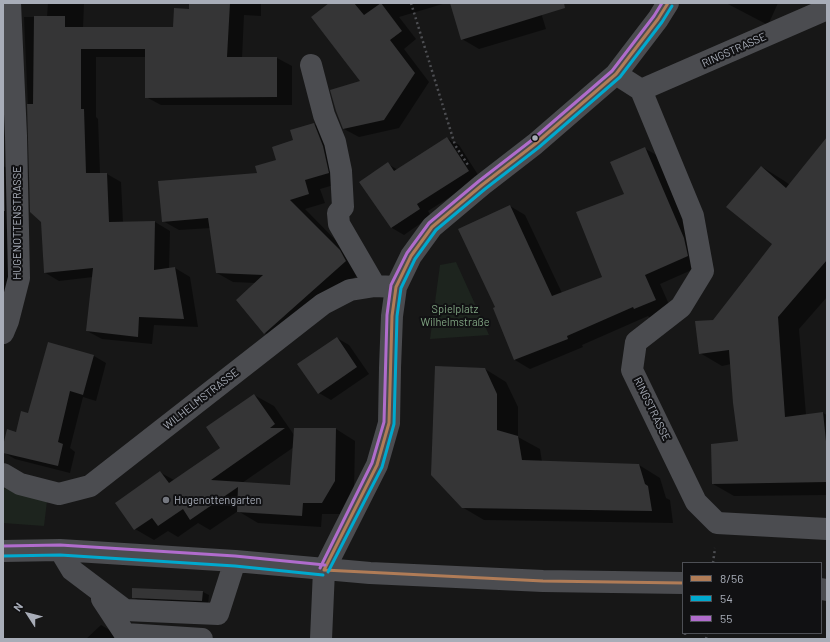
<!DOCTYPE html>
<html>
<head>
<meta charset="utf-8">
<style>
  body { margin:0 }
  #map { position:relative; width:830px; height:642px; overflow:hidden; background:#171717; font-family:Barlow,sans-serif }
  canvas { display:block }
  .frame { position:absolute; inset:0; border:4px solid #a8adb8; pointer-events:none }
  .legend { position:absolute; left:682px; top:562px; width:140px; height:72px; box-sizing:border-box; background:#111113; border:1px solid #4d4f55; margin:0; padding:5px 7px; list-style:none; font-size:12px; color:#a8adb8 }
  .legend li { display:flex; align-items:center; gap:8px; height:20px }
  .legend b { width:20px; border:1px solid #4d4f55 }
  .north { position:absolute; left:8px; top:594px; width:40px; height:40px; -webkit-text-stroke:3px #111113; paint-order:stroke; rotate:306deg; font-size:11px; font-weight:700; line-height:16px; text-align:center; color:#a8adb8 }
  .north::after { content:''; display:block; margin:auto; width:14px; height:18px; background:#a8adb8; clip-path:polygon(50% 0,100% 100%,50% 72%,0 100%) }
</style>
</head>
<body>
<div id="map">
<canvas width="830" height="642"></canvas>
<div class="frame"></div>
<ul class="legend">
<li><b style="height:5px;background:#b07c57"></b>8/56</li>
<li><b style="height:5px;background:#00a9ce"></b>54</li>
<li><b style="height:5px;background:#b06ccc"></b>55</li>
</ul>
<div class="north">N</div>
</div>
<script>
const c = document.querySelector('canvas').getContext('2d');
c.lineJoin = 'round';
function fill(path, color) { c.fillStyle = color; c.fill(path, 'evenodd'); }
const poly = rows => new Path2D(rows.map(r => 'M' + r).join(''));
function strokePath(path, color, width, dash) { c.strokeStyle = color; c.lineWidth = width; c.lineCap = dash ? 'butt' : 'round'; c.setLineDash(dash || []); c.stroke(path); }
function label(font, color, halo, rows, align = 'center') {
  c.font = font + ' Barlow,sans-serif'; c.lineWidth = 4; c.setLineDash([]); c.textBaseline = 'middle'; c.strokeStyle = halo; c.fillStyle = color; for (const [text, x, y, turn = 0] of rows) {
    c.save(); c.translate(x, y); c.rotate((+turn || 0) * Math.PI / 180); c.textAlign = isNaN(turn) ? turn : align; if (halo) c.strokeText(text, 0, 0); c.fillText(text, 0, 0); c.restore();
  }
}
fill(poly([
  [456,262,489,335,430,339,440,265],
  [3,488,47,501,44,526,3,523]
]), '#1d241e');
fill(poly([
  [3,3,17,116,3,116],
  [48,3,84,3,83,28,174,28,190,10,190,3,261,3,261,16,244,15,242,58,277,58,292,66,292,105,161,105,146,97,146,57,96,57,96,117,98,119,100,174,107,174,121,182,123,223,155,222,170,231,169,269,175,268,190,277,198,327,154,325,152,344,102,339,87,331,93,277,59,281,44,272,39,163,28,106,24,17,47,17],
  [330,3,446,3,399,17,416,39,404,49,429,82,399,128,359,137,344,129,362,81],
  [451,3,538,3,546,29,479,49,462,39],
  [726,3,778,3,768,25],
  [314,124,330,133,344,182,320,189,325,203,305,209,356,261,362,271,280,342,265,333,256,283,233,282,217,273,211,228,179,230,163,221,258,174,277,161,295,141],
  [447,138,459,145,480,178,428,211,431,216,404,235,392,228,361,182,388,164,398,170],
  [827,139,827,297,799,329,806,415,823,413,827,415,827,495,734,496,713,484,739,442,731,364,722,366,700,353,714,321,774,244,762,167,783,180,790,185],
  [644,148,660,157,703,265,660,284,671,309,650,318,648,316,582,345,583,347,530,369,515,360,494,309,497,308,510,206,525,215,562,293,603,277,625,195],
  [3,166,13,171,15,256,3,332],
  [337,338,349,345,369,374,331,400,319,393],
  [48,343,94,356,106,363,96,401,83,397,70,448,75,452,70,473,15,459,3,452,3,450,29,414],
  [485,369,506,382,518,407,518,437,540,449,542,462,639,465,660,478,666,498,670,500,673,523,484,520,462,507],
  [254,395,274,406,294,435,336,429,355,441,354,492,341,514,322,514,321,527,258,523,238,511,210,530,198,523,178,537,168,531,154,540,135,529,161,473,174,480,222,448],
  [294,447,291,486,242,483],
  [203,592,209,595,208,604,139,601,133,597],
  [101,625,120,636,122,639,86,639]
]), '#0007');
fill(poly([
  [189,3,230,3,227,57,277,57,277,97,145,98,145,49,81,49,81,109,84,109,86,173,107,173,109,222,155,221,154,270,175,267,184,319,139,317,138,337,86,331,93,268,44,273,41,222,30,212,27,104,33,104,34,16,65,16,65,27,173,27,174,8,189,9],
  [329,3,354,3,364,15,381,3,402,31,390,40,415,73,384,120,343,129,336,111,330,90,360,81,311,17],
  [450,3,564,3,565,8,461,40],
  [314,123,323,146,329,173,305,180,309,194,290,200,340,250,346,261,264,334,236,300,263,275,216,273,208,218,162,222,158,181,257,173,255,166,276,160,272,147,293,140,290,130],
  [3,125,5,211,3,211],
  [447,137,469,171,417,204,420,209,391,228,359,182,388,162,394,171],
  [827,137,827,260,778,317,785,417,823,412,827,451,827,482,712,484,711,444,738,441,733,403,729,350,699,354,695,321,713,320,772,244,726,207,761,166,786,188],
  [645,147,684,238,688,256,645,275,656,300,634,309,633,307,567,336,568,339,514,360,493,308,495,307,458,229,510,205,552,296,602,277,576,212,624,194,610,162],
  [337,337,357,367,318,394,297,364],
  [48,342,94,355,83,395,70,391,58,442,63,444,58,466,3,453,3,446,7,429,16,432,21,411,28,413],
  [435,366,485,368,497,394,497,430,518,436,522,460,639,464,645,484,648,486,652,511,462,508,431,475],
  [254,394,275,424,270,428,285,428,211,480,290,485,294,428,336,428,335,481,322,503,303,503,302,516,237,512,238,487,190,520,183,509,158,526,152,518,134,530,115,503,160,471,169,483,220,448,206,427],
  [132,588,203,591,202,601,132,598]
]), '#353536');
strokePath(poly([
  [411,3,455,145,468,165],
  [713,563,715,548],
  [685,635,685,633],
  [706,639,707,633]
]), '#4d4e52', 2.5, [2, 3]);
strokePath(poly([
  [311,65,324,115,335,142,341,171,343,207,338,213,339,224,375,286],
  [616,74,641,90,693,216,703,271,681,307,636,342,632,370,696,502,717,523,827,529],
  [641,90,827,9],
  [3,333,8,321,19,278,16,136,10,3],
  [3,474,20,484,59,494,90,486,323,304,350,290,375,286,396,287],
  [60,550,72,570,125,610,218,614,235,561],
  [3,551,60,550,235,561,370,573,543,581,683,583],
  [821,589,827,590],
  [102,599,125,634,202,639],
  [321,639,324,570,377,465,389,423,390,368,392,316,396,287,411,256,432,227,482,185,535,144,616,74,658,19,668,3]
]), '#4b4c50', 22);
strokePath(poly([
  [324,570,377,465,389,423,392,316,396,287,411,256,432,227,482,185,535,144,616,74,658,19,668,3],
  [324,570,543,581,683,583]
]), '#b07c57', 3);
strokePath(poly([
  [3,556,60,555,235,566,323,575],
  [328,572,382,467,394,424,397,316,401,288,415,259,436,230,485,189,538,148,620,77,662,22,672,6]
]), '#00a9ce', 3);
strokePath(poly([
  [3,546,60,545,235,556,325,565],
  [320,568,372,463,384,422,387,315,391,285,407,253,429,223,479,181,532,140,612,71,654,16,662,3]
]), '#b06ccc', 3);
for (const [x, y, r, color] of [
  [535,138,3.5,"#a8adb8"],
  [166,500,4,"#757880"]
]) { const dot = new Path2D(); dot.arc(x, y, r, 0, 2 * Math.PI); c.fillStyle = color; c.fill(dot); strokePath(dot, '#111113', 1.5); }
label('11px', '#a8adb8', '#111113', [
  ["RINGSTRASSE",734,50,-24],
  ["HUGENOTTENSTRASSE",17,223,-90],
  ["WILHELMSTRASSE",201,399,-38],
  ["RINGSTRASSE",652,409,64]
]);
label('11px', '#7fa381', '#111113', [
  ["Spielplatz",455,309],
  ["Wilhelmstraße",455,322]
]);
label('11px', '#a8adb8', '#111113', [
  ["Hugenottengarten",174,500]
], 'left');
</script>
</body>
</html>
